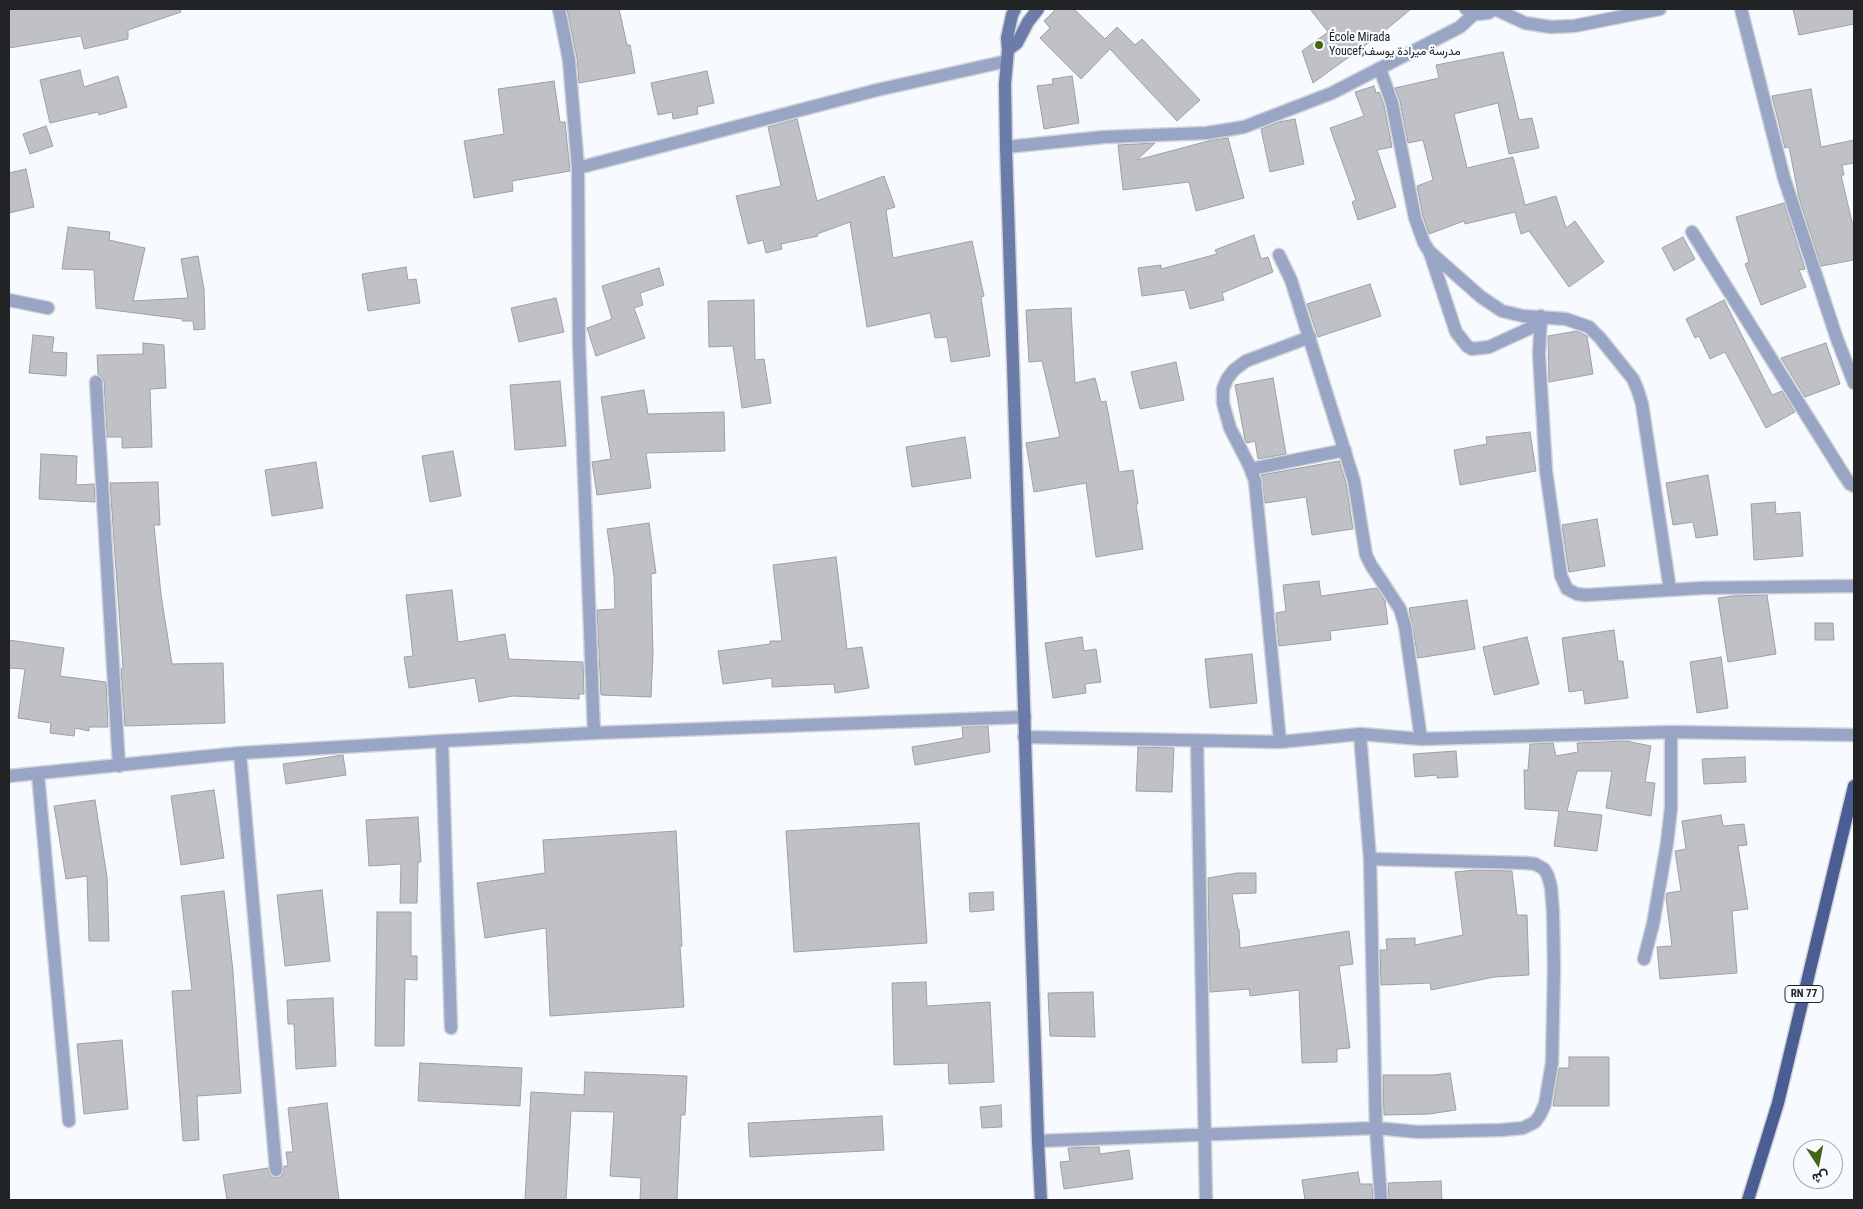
<!DOCTYPE html>
<html>
<head>
<meta charset="utf-8">
<style>
  body { margin:0 }
  #map { position:relative; width:1863px; height:1209px; overflow:hidden; background:#f7faff; font-family:"Roboto Condensed",Vazirmatn,sans-serif }
  canvas { display:block }
  .frame { position:absolute; inset:0; border:10px solid #222325; pointer-events:none }
  .north { position:absolute; left:1793px; top:1139px; width:50px; height:50px; box-sizing:border-box; background:#f7faff; border:1px solid #a2a4a8; border-radius:50%; rotate:169deg; font-size:14px; font-weight:700; line-height:20px; text-align:center; color:#222325 }
  .north::after { content:''; display:block; margin:auto; width:18px; height:22px; background:#466519; clip-path:polygon(50% 0,100% 100%,50% 72%,0 100%) }
</style>
</head>
<body>
<div id="map">
<canvas width="1863" height="1209"></canvas>
<div class="frame"></div>
<div class="north">ش</div>
</div>
<script>
const c = document.querySelector('canvas').getContext('2d');
c.lineJoin = 'round';
function fill(path, color) { c.fillStyle = color; c.fill(path, 'evenodd'); }
const poly = rows => new Path2D(rows.map(r => 'M' + r).join(''));
function strokePath(path, color, width, dash) { c.strokeStyle = color; c.lineWidth = width; c.lineCap = dash ? 'butt' : 'round'; c.setLineDash(dash || []); c.stroke(path); }
function label(font, color, halo, rows, align = 'center') {
  c.font = font + ' "Roboto Condensed",Vazirmatn,sans-serif'; c.lineWidth = 4.5; c.setLineDash([]); c.textBaseline = 'middle'; c.strokeStyle = halo; c.fillStyle = color; for (const [text, x, y, turn = 0] of rows) {
    c.save(); c.translate(x, y); c.rotate((+turn || 0) * Math.PI / 180); c.textAlign = isNaN(turn) ? turn : align; if (halo) c.strokeText(text, 0, 0); c.fillText(text, 0, 0); c.restore();
  }
}
const building = poly([
  [9,9,180,9,181,12,128,30,128,39,84,49,81,36,9,48,9,9],
  [567,9,619,9,627,45,630,45,635,73,579,83,577,58,567,9],
  [1056,9,1074,9,1105,39,1117,27,1135,45,1142,39,1200,100,1177,121,1110,49,1081,79,1040,38,1050,28,1044,21,1056,9],
  [1310,9,1411,9,1382,33,1313,83,1302,51,1328,32,1310,9],
  [1793,9,1854,9,1854,24,1799,35,1793,9],
  [1503,52,1519,120,1532,118,1539,148,1509,154,1498,103,1454,114,1467,168,1513,157,1525,205,1556,196,1566,228,1575,221,1604,262,1569,287,1529,231,1521,234,1515,212,1465,224,1464,221,1429,234,1423,216,1417,186,1433,180,1423,140,1408,143,1400,101,1395,88,1439,78,1436,65,1503,52],
  [80,70,84,87,118,76,127,107,99,115,98,112,50,123,40,80,80,70],
  [707,71,714,103,697,107,698,114,673,119,672,112,658,115,651,83,707,71],
  [1072,76,1079,123,1044,129,1037,86,1053,84,1052,79,1072,76],
  [554,81,560,122,565,122,570,171,512,181,513,191,474,198,464,141,504,134,498,89,554,81],
  [1374,86,1376,93,1379,92,1384,105,1392,147,1377,150,1396,207,1358,220,1352,202,1356,200,1330,128,1364,116,1355,92,1374,86],
  [1811,89,1821,147,1854,140,1854,163,1842,165,1844,175,1841,175,1852,222,1854,222,1854,260,1821,266,1799,198,1789,147,1785,148,1772,96,1811,89],
  [797,119,817,201,884,176,895,207,886,210,893,258,972,241,984,296,981,297,990,356,951,362,947,337,935,338,930,313,867,327,850,222,817,234,818,236,781,244,782,249,766,253,763,240,748,244,736,196,781,186,768,127,797,119],
  [1295,119,1304,164,1270,172,1261,129,1279,122,1295,119],
  [46,126,53,146,30,154,23,134,46,126],
  [1228,138,1244,198,1196,211,1189,182,1123,190,1118,145,1155,143,1137,160,1212,140,1228,138],
  [26,169,34,207,9,213,9,173,26,169],
  [1784,203,1805,269,1799,270,1806,287,1761,305,1745,264,1749,262,1736,217,1784,203],
  [68,227,110,232,109,240,145,248,133,301,188,298,181,259,198,256,204,289,205,329,194,330,193,321,182,321,183,319,96,308,94,270,62,269,68,227],
  [1254,235,1261,259,1268,257,1273,272,1222,293,1224,300,1190,309,1185,290,1142,296,1138,268,1161,265,1161,269,1217,254,1215,250,1254,235],
  [1683,237,1695,259,1674,271,1662,248,1683,237],
  [406,267,408,280,416,279,420,303,368,311,362,274,406,267],
  [659,268,664,285,640,293,643,305,634,308,645,338,596,356,587,328,612,319,602,286,659,268],
  [1370,284,1381,316,1318,337,1307,304,1370,284],
  [556,298,564,332,519,342,511,308,556,298],
  [754,300,755,360,764,359,771,403,742,408,733,346,709,347,708,301,754,300],
  [1724,300,1772,395,1782,391,1795,412,1766,428,1725,352,1710,359,1699,336,1695,338,1686,319,1724,300],
  [1071,308,1075,383,1095,378,1101,402,1106,401,1119,472,1133,470,1138,504,1136,504,1143,549,1096,557,1086,483,1034,492,1026,443,1060,437,1042,361,1029,362,1026,310,1071,308],
  [1577,331,1587,336,1593,374,1549,382,1548,336,1577,331],
  [33,335,54,337,52,352,67,353,66,376,29,373,33,335],
  [143,343,164,345,166,388,150,389,152,447,122,448,122,437,107,437,104,382,102,377,98,374,97,355,143,354,143,343],
  [1826,343,1840,384,1805,397,1781,358,1826,343],
  [1176,362,1184,400,1140,409,1131,372,1176,362],
  [1273,378,1286,454,1258,459,1255,441,1247,443,1245,440,1235,385,1273,378],
  [560,381,566,446,515,450,510,385,560,381],
  [644,390,648,414,724,412,725,451,646,453,651,488,597,495,592,462,611,459,601,397,644,390],
  [1530,432,1536,471,1460,485,1454,450,1487,444,1486,437,1530,432],
  [965,437,971,478,912,487,906,447,965,437],
  [453,451,461,496,430,502,422,456,453,451],
  [41,454,77,456,76,485,94,484,95,502,39,499,41,454],
  [1339,461,1346,483,1353,529,1312,535,1306,497,1265,503,1261,475,1339,461],
  [316,462,323,508,272,516,265,470,316,462],
  [1708,475,1718,535,1696,538,1693,522,1673,525,1666,483,1708,475],
  [158,482,160,525,154,525,161,595,172,664,223,663,225,723,125,726,121,669,123,669,110,483,158,482],
  [1775,502,1776,514,1800,512,1803,556,1754,560,1751,504,1775,502],
  [1597,519,1605,566,1569,572,1562,525,1597,519],
  [649,523,656,573,651,574,653,653,651,697,601,695,597,610,615,609,614,576,607,529,649,523],
  [836,557,847,649,862,647,869,688,835,693,834,684,772,687,772,678,723,684,718,651,770,644,770,641,782,641,773,565,836,557],
  [1319,581,1321,596,1377,588,1385,601,1388,624,1330,631,1331,640,1279,646,1276,613,1286,611,1283,585,1319,581],
  [452,590,458,642,505,634,509,659,583,662,584,694,579,694,579,699,513,696,479,702,475,678,409,688,404,657,413,656,406,595,452,590],
  [1767,595,1776,654,1728,662,1718,598,1732,596,1767,595],
  [1467,600,1475,649,1418,658,1409,608,1467,600],
  [1815,623,1833,623,1834,640,1815,640,1815,623],
  [1614,630,1618,661,1623,661,1628,698,1585,704,1583,690,1569,692,1562,638,1614,630],
  [1082,637,1084,651,1096,649,1101,682,1085,684,1086,693,1053,698,1045,643,1082,637],
  [1527,637,1539,684,1494,695,1483,647,1527,637],
  [9,640,64,648,60,676,106,682,108,727,89,727,89,731,75,728,74,736,50,733,51,723,18,718,25,669,9,668,9,640],
  [1252,654,1257,703,1210,708,1205,659,1252,654],
  [1721,657,1728,708,1697,713,1690,662,1721,657],
  [988,726,990,752,915,765,912,747,963,738,962,727,988,726],
  [1626,741,1651,746,1645,782,1655,783,1651,816,1606,808,1612,771,1577,771,1567,811,1602,815,1597,851,1554,846,1559,811,1525,809,1524,770,1528,770,1530,744,1553,743,1556,756,1578,752,1577,743,1626,741],
  [1138,747,1174,748,1172,792,1136,791,1138,747],
  [1456,751,1458,777,1437,778,1437,775,1415,777,1413,754,1456,751],
  [343,755,346,775,286,784,283,764,343,755],
  [1745,757,1746,782,1704,784,1702,759,1745,757],
  [214,790,224,858,181,865,171,796,214,790],
  [95,800,107,877,109,941,89,941,87,876,66,879,54,806,95,800],
  [1721,815,1723,826,1744,824,1747,845,1738,846,1748,909,1732,911,1737,973,1660,979,1657,947,1672,946,1666,898,1667,893,1681,891,1675,851,1686,849,1682,821,1721,815],
  [418,817,421,862,418,862,417,903,400,903,401,864,369,866,366,820,418,817],
  [919,823,927,943,794,952,786,831,919,823],
  [676,831,682,946,680,946,684,1007,550,1016,546,928,485,938,477,883,545,873,543,840,676,831],
  [1475,870,1512,871,1517,915,1527,915,1529,975,1494,977,1431,990,1430,983,1381,985,1380,950,1387,950,1386,939,1415,938,1415,945,1463,935,1455,872,1475,870],
  [1237,873,1256,873,1256,893,1232,894,1238,929,1239,929,1240,948,1349,931,1353,964,1339,966,1350,1048,1337,1049,1337,1062,1302,1063,1299,990,1250,996,1249,989,1210,992,1208,878,1237,873],
  [322,890,330,961,285,966,277,895,322,890],
  [224,891,233,971,241,1093,197,1096,199,1140,183,1141,172,991,192,990,181,896,224,891],
  [993,892,994,910,970,912,969,893,993,892],
  [377,912,411,912,411,956,417,956,417,980,405,979,404,1046,375,1046,377,912],
  [926,982,927,1006,990,1002,994,1082,949,1084,948,1063,894,1065,892,983,926,982],
  [1093,992,1095,1037,1050,1036,1048,993,1093,992],
  [333,998,336,1066,296,1069,294,1024,288,1024,287,1000,333,998],
  [122,1040,128,1109,84,1114,77,1044,122,1040],
  [1569,1057,1609,1057,1609,1106,1553,1106,1559,1068,1569,1068,1569,1057],
  [420,1063,522,1068,520,1106,418,1101,420,1063],
  [585,1072,687,1076,685,1115,681,1115,677,1200,640,1200,641,1178,610,1176,614,1112,571,1111,566,1200,525,1200,531,1092,584,1095,585,1072],
  [1450,1073,1456,1110,1429,1114,1384,1115,1383,1075,1434,1075,1450,1073],
  [327,1103,339,1200,227,1200,223,1175,268,1168,269,1174,273,1178,280,1177,283,1174,284,1166,288,1166,286,1152,293,1152,288,1108,327,1103],
  [1001,1105,1002,1127,982,1128,980,1107,1001,1105],
  [882,1116,884,1150,750,1157,748,1123,882,1116],
  [1099,1147,1100,1154,1129,1150,1133,1179,1064,1189,1060,1162,1070,1161,1068,1148,1099,1147],
  [1358,1172,1360,1184,1372,1184,1373,1200,1305,1200,1302,1180,1358,1172],
  [1441,1181,1442,1200,1389,1200,1388,1183,1441,1181]
]);
fill(building, '#bfc1c7');
strokePath(building, '#9ea0a6', 1);
const street = poly([
  [559,9,569,60,578,168,579,343,594,733],
  [1466,9,1478,14,1488,13,1495,9,1525,23,1551,27,1574,26,1660,9],
  [1741,9,1784,178,1837,339,1854,383],
  [1380,69,1392,103,1415,218,1424,243,1429,251,1481,297,1502,311,1523,316,1566,319,1589,327,1600,338,1633,379,1638,391,1642,404,1670,590],
  [1006,147,1104,137,1207,133,1244,127,1332,93,1460,27,1475,13],
  [578,168,877,90,1007,61],
  [1692,232,1842,472,1850,484,1854,486],
  [1430,253,1456,332,1467,346,1472,349,1489,347,1539,324],
  [1279,255,1291,280,1354,481,1366,555,1371,565,1400,609,1405,626,1421,739],
  [9,300,48,308],
  [1541,316,1539,354,1546,471,1561,576,1567,589,1577,594,1586,595,1702,588,1854,586],
  [96,382,119,766],
  [1251,469,1345,450],
  [1360,734,1370,859,1376,1128,1381,1200],
  [1024,737,1280,742,1360,734,1421,739,1671,732,1854,735],
  [442,741,451,1028],
  [1197,741,1206,1200],
  [1280,742,1255,481,1249,465,1230,428,1223,403,1223,389,1227,379,1234,370,1246,361,1310,337],
  [240,753,276,1170],
  [38,774,69,1121],
  [9,776,240,753,442,741,594,733,1025,717],
  [1644,959,1653,924,1667,843,1671,808,1671,732],
  [1038,1141,1376,1128,1418,1132,1501,1130,1523,1128,1535,1122,1540,1115,1545,1104,1552,1063,1554,968,1553,912,1551,887,1548,876,1544,869,1535,864,1526,863,1370,859]
]);
const secondary = poly([
  [1015,9,1012,15,1007,38,1008,50,1005,84,1006,147,1038,1141,1041,1200],
  [1008,50,1017,43,1028,22,1038,9]
]);
const primary = poly([
  [1748,1200,1778,1103,1854,786]
]);
strokePath(street, '#d1d3d8', 15);
strokePath(secondary, '#d1d3d8', 15);
strokePath(primary, '#d1d3d8', 15);
strokePath(street, '#99a5c4', 12);
strokePath(secondary, '#6b7ca8', 12);
strokePath(primary, '#4b5e93', 12);
for (const [x, y, r, color] of [
  [1319,45,5,"#466519"]
]) { const dot = new Path2D(); dot.arc(x, y, r, 0, 2 * Math.PI); c.fillStyle = color; c.fill(dot); strokePath(dot, '#f7faff', 2); }
for (const [x, y, w] of [
  [1804,994,38]
]) { const box = new Path2D(); box.roundRect(x - w / 2, y - 8.5, w, 17, 4); c.fillStyle = '#f7faff'; c.fill(box); strokePath(box, '#222325', 1); }
label('bold 11px', '#222325', null, [
  ["RN 77",1804,994]
]);
label('12px', '#222325', '#f7faff', [
  ["École Mirada",1329,38],
  ["Youcef;مدرسة ميرادة يوسف",1329,52]
], 'left');
</script>
</body>
</html>
